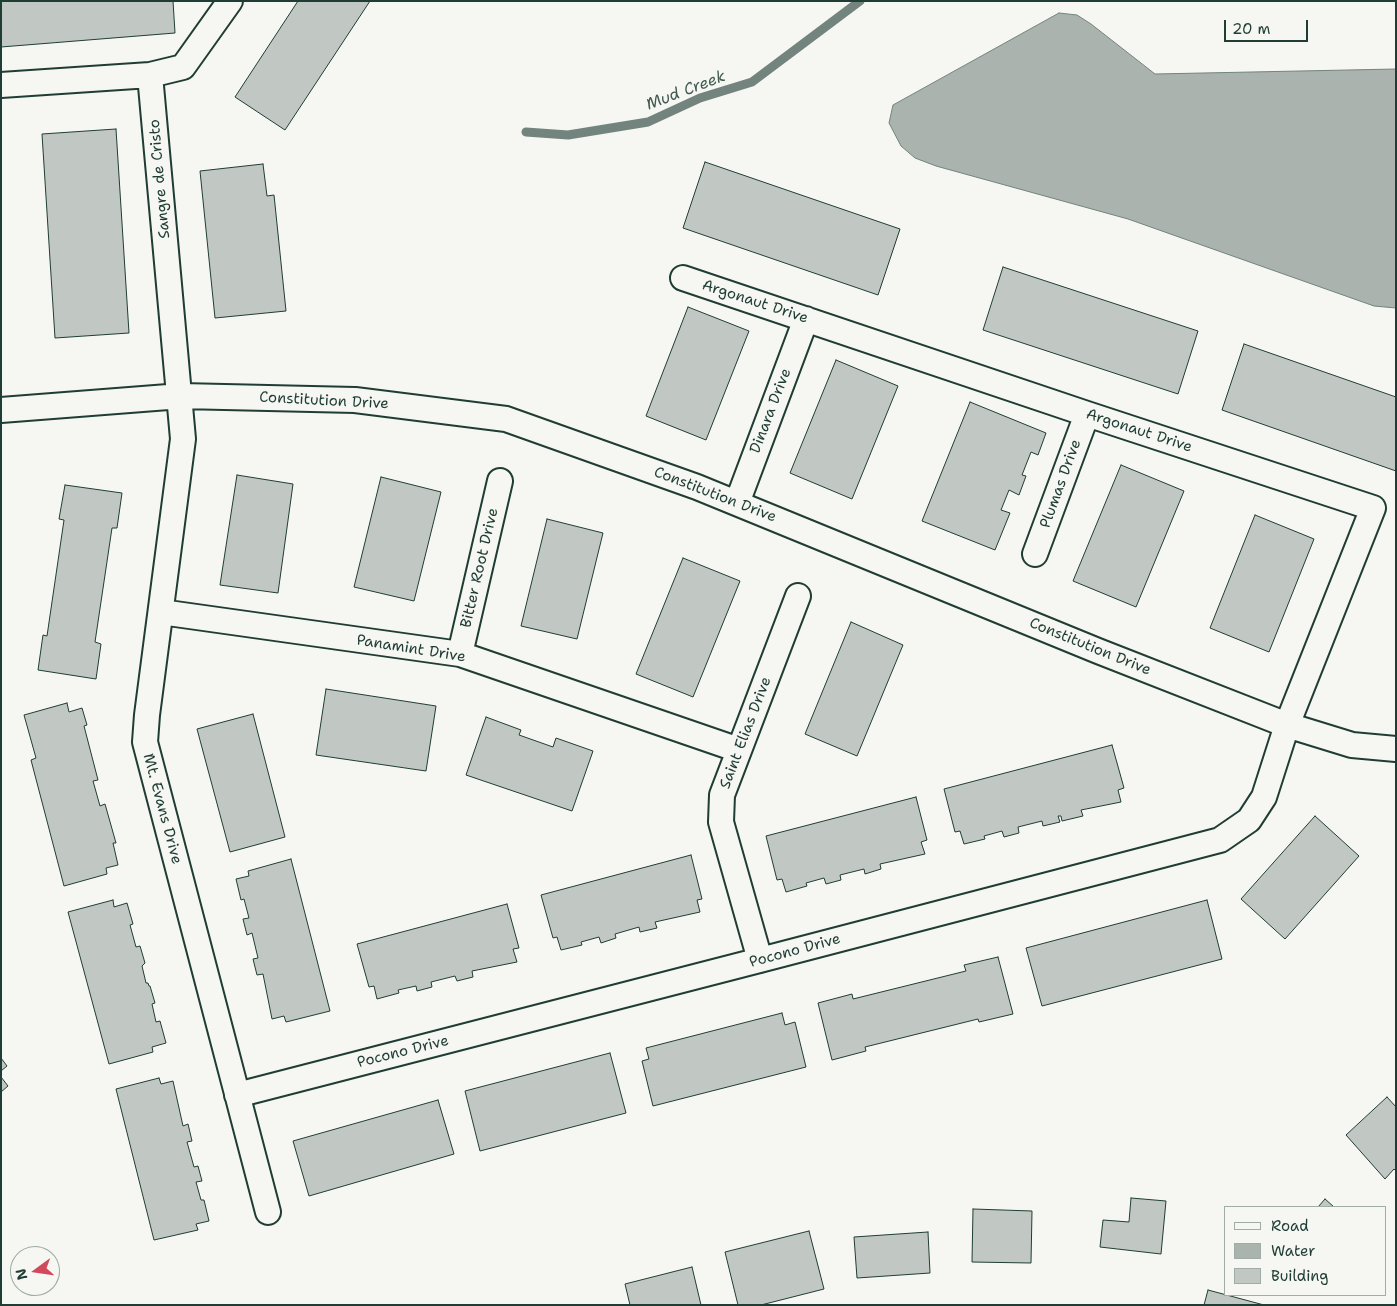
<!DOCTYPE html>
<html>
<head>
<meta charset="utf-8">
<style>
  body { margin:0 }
  #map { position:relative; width:1397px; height:1306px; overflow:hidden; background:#f6f6f2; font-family:"Shantell Sans",sans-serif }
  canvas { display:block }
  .frame { position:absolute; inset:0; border:2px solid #1f3d34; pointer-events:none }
  .legend { position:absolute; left:1224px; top:1206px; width:162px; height:90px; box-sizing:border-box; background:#f6f6f2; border:1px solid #a0aca6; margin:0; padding:6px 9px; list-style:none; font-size:15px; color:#1f3d34 }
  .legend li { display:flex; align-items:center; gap:10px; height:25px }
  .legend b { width:25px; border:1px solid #a0aca6 }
  .north { position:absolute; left:10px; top:1246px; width:50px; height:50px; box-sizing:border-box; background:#f6f6f2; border:1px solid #a0aca6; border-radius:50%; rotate:256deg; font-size:14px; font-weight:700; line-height:20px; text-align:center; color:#1f3d34 }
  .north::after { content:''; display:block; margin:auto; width:18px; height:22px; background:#d1495b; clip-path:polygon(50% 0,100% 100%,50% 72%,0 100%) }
  .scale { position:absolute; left:1224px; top:20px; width:84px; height:22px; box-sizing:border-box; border:2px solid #1f3d34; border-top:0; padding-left:6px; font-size:15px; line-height:18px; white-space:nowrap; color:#1f3d34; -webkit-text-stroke:4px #f6f6f2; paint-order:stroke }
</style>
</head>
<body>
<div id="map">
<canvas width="1397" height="1306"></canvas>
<div class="frame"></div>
<ul class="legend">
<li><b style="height:6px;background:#f6f6f2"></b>Road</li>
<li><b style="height:14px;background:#aab3ae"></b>Water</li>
<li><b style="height:14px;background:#c1c8c3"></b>Building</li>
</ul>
<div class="north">N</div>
<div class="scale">20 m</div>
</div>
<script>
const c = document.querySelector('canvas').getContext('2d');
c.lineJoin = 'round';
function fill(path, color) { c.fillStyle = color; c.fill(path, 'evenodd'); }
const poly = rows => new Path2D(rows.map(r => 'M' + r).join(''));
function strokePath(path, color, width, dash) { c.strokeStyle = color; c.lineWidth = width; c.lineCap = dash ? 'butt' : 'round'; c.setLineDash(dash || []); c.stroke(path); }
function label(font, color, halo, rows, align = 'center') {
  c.font = font + ' "Shantell Sans",sans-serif'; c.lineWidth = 4; c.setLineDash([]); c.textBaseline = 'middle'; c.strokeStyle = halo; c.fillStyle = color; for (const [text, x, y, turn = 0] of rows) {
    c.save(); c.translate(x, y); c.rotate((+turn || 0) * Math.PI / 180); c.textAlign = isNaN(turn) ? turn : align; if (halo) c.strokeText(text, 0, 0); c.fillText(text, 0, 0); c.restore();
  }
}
const water = poly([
  [1059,13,1077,15,1091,24,1155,74,1396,69,1396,308,1374,306,1128,219,936,166,915,158,901,146,889,123,893,105,1059,13]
]);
fill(water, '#aab3ae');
strokePath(water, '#72847d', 1);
strokePath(poly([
  [526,132,568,135,648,122,700,98,752,82,860,1]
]), '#72847d', 9);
const building = poly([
  [1,1,173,1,175,33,1,47,1,1],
  [298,1,370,1,285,130,235,97,298,1],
  [116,129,129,333,55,338,42,134,116,129],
  [705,162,900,229,878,295,683,228,705,162],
  [263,164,267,196,274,195,286,311,215,318,200,171,263,164],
  [1003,267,1198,331,1178,394,983,330,1003,267],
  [688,307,749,331,706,440,646,416,688,307],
  [1244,344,1396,397,1396,471,1222,410,1244,344],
  [836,360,898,386,852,499,790,473,836,360],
  [970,402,1046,433,1038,455,1031,452,1022,475,1026,476,1019,495,1009,490,1001,510,1010,513,995,550,922,521,970,402],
  [1121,465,1184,491,1136,607,1073,581,1121,465],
  [237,475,293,484,278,593,220,585,237,475],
  [381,477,441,492,414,601,354,587,381,477],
  [65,485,122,493,117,528,112,528,95,642,101,644,96,679,38,670,43,635,47,636,64,520,59,519,65,485],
  [1255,515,1314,539,1269,652,1210,628,1255,515],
  [547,519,603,533,577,639,521,626,547,519],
  [683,558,740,581,693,697,636,674,683,558],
  [851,622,903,645,857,756,805,734,851,622],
  [326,689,436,706,426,771,316,755,326,689],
  [67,703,69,712,82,708,87,725,84,726,98,780,93,781,100,806,105,804,116,843,113,843,118,865,106,868,107,874,64,886,31,760,36,758,24,715,67,703],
  [253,714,285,837,230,852,197,729,253,714],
  [486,717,521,730,519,735,553,747,556,738,593,751,572,811,466,775,486,717],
  [1112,745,1124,788,1118,790,1121,802,1081,810,1083,816,1062,821,1061,816,1058,816,1060,822,1043,826,1042,821,1018,827,1019,833,1004,837,1002,831,984,836,985,839,964,844,960,831,955,832,944,789,1112,745],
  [916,797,927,840,921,842,925,854,880,864,881,869,865,874,864,869,840,875,841,880,826,884,824,878,806,883,807,886,786,892,782,879,777,880,766,836,916,797],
  [1315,816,1359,856,1285,939,1241,899,1315,816],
  [691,855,702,899,697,900,700,912,655,922,657,928,640,932,639,927,615,934,616,938,601,943,599,937,581,942,582,945,561,950,557,937,553,938,541,895,691,855],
  [291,859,330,1011,286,1022,284,1016,272,1019,263,974,257,975,253,959,258,958,252,933,247,935,243,919,249,918,244,899,241,900,236,879,249,876,248,871,291,859],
  [113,900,114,907,127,903,133,924,130,925,136,947,140,946,145,963,142,966,146,983,148,983,149,986,150,986,155,1003,152,1004,156,1022,160,1021,166,1043,152,1047,153,1052,109,1064,68,912,113,900],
  [1207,900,1222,959,1042,1006,1026,948,1207,900],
  [507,904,519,948,513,949,517,962,472,971,473,977,457,981,455,976,431,982,432,987,417,991,416,986,398,990,399,993,377,999,374,986,369,987,357,944,507,904],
  [998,957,1013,1014,979,1022,978,1019,865,1047,866,1051,832,1060,818,1003,852,994,853,999,966,971,964,965,998,957],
  [782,1013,785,1025,795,1022,806,1067,653,1106,642,1061,649,1059,646,1048,782,1013],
  [610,1053,626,1113,480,1151,465,1091,610,1053],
  [1,1058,7,1066,1,1071,1,1058],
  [1,1077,8,1086,1,1092,1,1077],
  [159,1078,161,1084,173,1081,183,1126,188,1124,192,1141,187,1142,194,1167,198,1166,202,1181,196,1182,201,1200,204,1200,209,1221,196,1224,198,1230,154,1240,116,1089,159,1078],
  [1387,1097,1396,1107,1396,1171,1394,1169,1385,1179,1346,1135,1387,1097],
  [438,1100,454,1154,309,1196,293,1141,438,1100],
  [1131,1198,1166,1201,1161,1254,1100,1247,1103,1220,1129,1222,1131,1198],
  [1325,1199,1334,1207,1318,1207,1325,1199],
  [973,1209,1032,1211,1031,1263,972,1262,973,1209],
  [809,1231,824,1289,761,1305,738,1305,725,1252,809,1231],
  [928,1232,930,1273,857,1278,854,1237,928,1232],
  [692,1267,701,1305,630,1305,625,1284,692,1267],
  [1208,1290,1264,1305,1204,1305,1208,1290]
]);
fill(building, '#c1c8c3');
strokePath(building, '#1f3d34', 1);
const street = poly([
  [230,1,183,67,150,75,183,439,147,715,145,742,268,1212],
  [1,85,150,75],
  [1,410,181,396,355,400,506,419,697,487,1098,651,1287,725,1352,745,1396,749],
  [737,503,806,319],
  [1035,554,1087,414],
  [161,612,460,654,739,750],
  [460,654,500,481],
  [760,960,721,822,722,795,798,596],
  [237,1095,760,960,1220,840,1249,820,1264,797,1287,725,1373,508,1087,414,683,278]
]);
strokePath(street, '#1f3d34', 28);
strokePath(street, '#f6f6f2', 24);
label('15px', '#1f3d34', '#f6f6f2', [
  ["Sangre de Cristo",160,179,-95],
  ["Argonaut Drive",755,302,18],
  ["Constitution Drive",324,401,3],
  ["Dinara Drive",771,411,-69],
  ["Argonaut Drive",1139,431,18],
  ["Plumas Drive",1061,484,-70],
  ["Constitution Drive",715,495,21],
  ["Bitter Root Drive",480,568,-77],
  ["Constitution Drive",1090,647,22],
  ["Panamint Drive",411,649,9],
  ["Saint Elias Drive",746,733,-69],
  ["Mt. Evans Drive",162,809,75],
  ["Pocono Drive",795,951,-15],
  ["Pocono Drive",403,1052,-14]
]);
label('italic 16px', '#425a52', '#f6f6f2', [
  ["Mud Creek",686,91,-21]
]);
</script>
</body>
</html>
